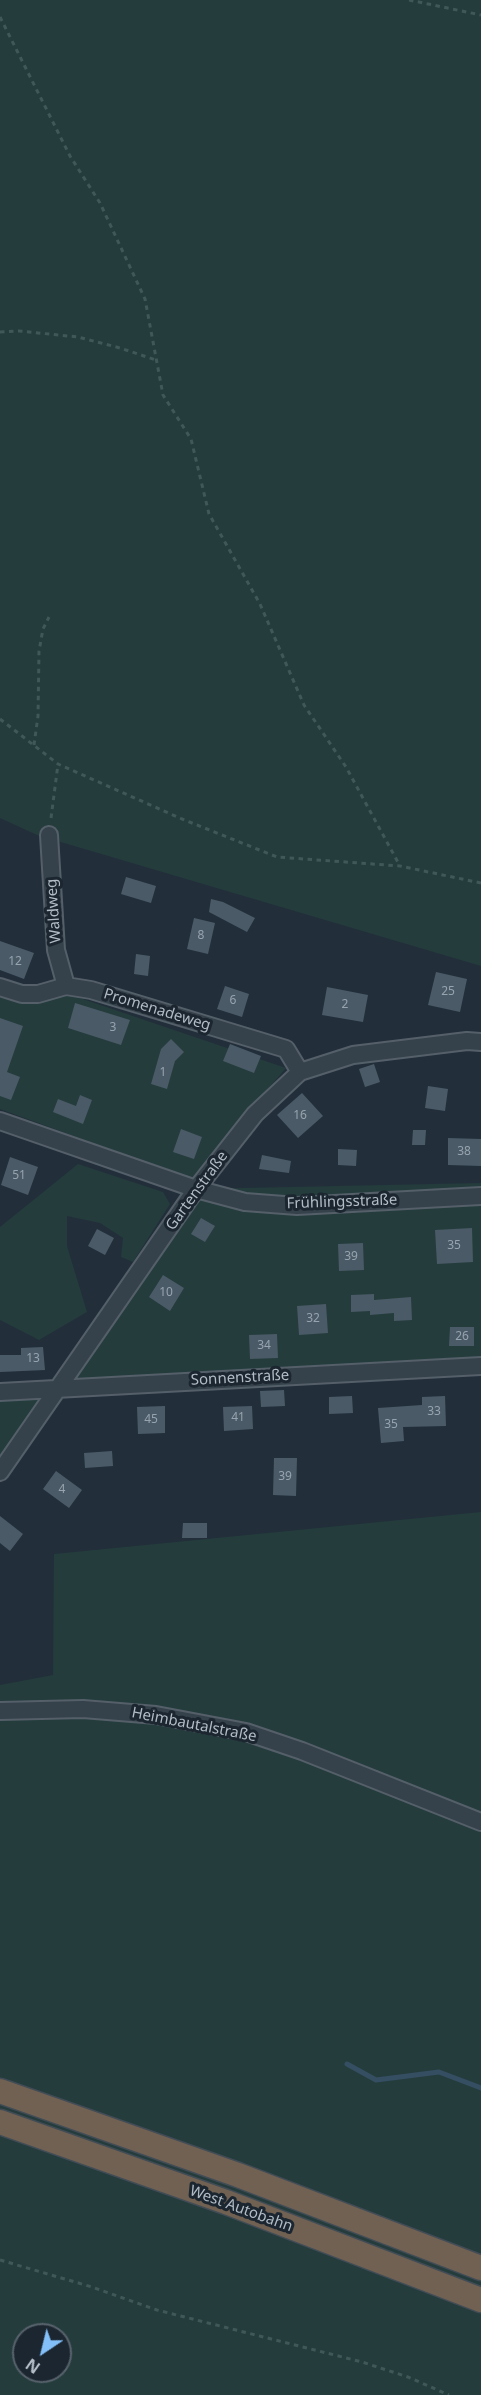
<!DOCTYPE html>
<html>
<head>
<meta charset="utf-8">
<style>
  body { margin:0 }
  #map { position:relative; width:481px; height:2395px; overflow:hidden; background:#222f3b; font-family:"Noto Sans",sans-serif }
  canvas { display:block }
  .north { position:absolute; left:12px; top:2323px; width:60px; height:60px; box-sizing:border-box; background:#1b2630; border:2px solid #57626c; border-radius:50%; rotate:215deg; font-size:16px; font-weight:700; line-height:24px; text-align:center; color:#b1bcc7 }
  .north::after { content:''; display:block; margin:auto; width:21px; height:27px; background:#83bff9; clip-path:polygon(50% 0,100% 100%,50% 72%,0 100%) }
</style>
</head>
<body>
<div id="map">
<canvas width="481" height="2395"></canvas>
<div class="north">N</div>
</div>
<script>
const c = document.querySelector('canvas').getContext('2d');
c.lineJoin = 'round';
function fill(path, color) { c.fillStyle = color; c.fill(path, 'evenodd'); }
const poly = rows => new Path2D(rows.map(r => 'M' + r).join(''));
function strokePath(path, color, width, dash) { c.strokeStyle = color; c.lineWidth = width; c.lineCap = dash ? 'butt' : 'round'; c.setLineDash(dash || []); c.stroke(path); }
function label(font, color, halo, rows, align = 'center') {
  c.font = font + ' "Noto Sans",sans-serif'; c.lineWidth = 6; c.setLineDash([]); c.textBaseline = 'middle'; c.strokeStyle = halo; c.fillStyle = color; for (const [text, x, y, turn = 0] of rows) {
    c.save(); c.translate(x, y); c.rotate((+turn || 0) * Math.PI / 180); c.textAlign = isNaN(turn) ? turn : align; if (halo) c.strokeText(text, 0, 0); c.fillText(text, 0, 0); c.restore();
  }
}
fill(poly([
  [0,0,481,0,481,966,37,835,0,818],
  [0,981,71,995,286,1068,191,1179,0,1109],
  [78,1164,163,1192,170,1204,133,1262,121,1257,123,1238,100,1223,67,1216,67,1246,87,1312,39,1340,0,1320,0,1227],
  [481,1183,481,1366,58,1388,0,1474,0,1388,58,1388,196,1189],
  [481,1512,481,2395,0,2395,0,1685,53,1675,54,1554],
  [24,2335,60,2335,60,2371,24,2371]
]), '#243c3c');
strokePath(poly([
  [347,2064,376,2080,439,2072,481,2088]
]), '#354e62', 5);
fill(poly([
  [126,877,156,886,151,903,121,894],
  [211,899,223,902,255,918,247,932,209,912],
  [194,918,215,923,208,954,187,949],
  [0,941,34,953,24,979,0,970],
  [136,954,150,956,148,976,134,974],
  [436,972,467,979,460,1012,428,1005],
  [225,986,249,994,242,1017,217,1009],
  [327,987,368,995,363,1022,322,1015],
  [75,1003,130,1020,121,1045,68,1028],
  [0,1018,23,1026,7,1072,20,1077,11,1100,0,1096],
  [171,1039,184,1052,175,1061,167,1089,151,1084,161,1049],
  [230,1044,261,1056,254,1073,223,1061],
  [374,1064,380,1082,365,1087,359,1069],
  [428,1086,448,1089,445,1111,425,1108],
  [302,1093,323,1116,298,1138,277,1115],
  [80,1095,92,1100,83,1124,53,1112,58,1099,76,1106],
  [181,1129,202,1137,194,1159,173,1152],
  [413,1130,426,1130,425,1145,412,1145],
  [448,1138,481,1139,481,1166,448,1165],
  [338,1149,357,1150,356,1166,338,1165],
  [262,1155,291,1161,289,1173,259,1169],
  [10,1157,38,1167,28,1195,1,1185],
  [201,1218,215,1226,205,1242,191,1234],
  [472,1228,473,1262,437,1264,435,1230],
  [97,1229,114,1238,105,1255,88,1246],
  [363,1243,364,1270,339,1271,338,1244],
  [163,1275,184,1288,170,1311,149,1297],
  [374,1294,374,1300,411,1297,412,1320,394,1321,394,1313,370,1315,370,1311,351,1312,351,1295],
  [326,1304,328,1333,299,1335,297,1306],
  [450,1327,474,1327,474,1346,449,1346],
  [277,1334,278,1358,250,1359,249,1335],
  [43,1347,45,1370,0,1372,0,1355,21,1355,21,1348],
  [284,1390,285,1406,261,1407,260,1391],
  [352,1396,353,1413,329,1414,329,1397],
  [445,1396,446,1426,403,1427,404,1441,381,1443,378,1408,422,1405,422,1397],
  [165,1406,165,1433,138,1434,137,1407],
  [252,1406,253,1429,224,1431,223,1407],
  [112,1451,113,1466,85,1468,84,1453],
  [274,1458,297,1458,296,1496,273,1495],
  [56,1471,82,1490,69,1508,43,1489],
  [0,1516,23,1534,10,1551,0,1543],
  [183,1523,207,1523,207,1538,182,1538]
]), '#4a5a67');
const minor = poly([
  [49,835,56,950,66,986],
  [0,987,22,994,38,994,66,986,91,990,286,1049,300,1072],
  [0,1121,196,1189,245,1202,297,1206,481,1196],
  [0,1392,481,1366],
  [0,1472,196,1189,255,1114,300,1072,353,1055,467,1041,481,1042],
  [0,1711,83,1709,156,1715,246,1732,302,1751,481,1822]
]);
const highway = poly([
  [0,2091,238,2175,481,2268],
  [0,2122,226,2202,481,2300]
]);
strokePath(minor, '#545f69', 20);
strokePath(highway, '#414c56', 27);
strokePath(poly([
  [409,0,481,15],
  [0,17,70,156,100,203,145,299,163,395,191,439,209,514,260,604,304,705,346,767,400,866],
  [0,332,19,331,78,337,120,348,156,360],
  [0,719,58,764,182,819,277,857,400,866,481,883],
  [34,745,38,716,39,651,43,629,49,617],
  [51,818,58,764],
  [0,2260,92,2287,157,2310,362,2362,408,2377,449,2395]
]), '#415858', 3, [4.5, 4.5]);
strokePath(minor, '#35414b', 16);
strokePath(highway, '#716152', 24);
label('12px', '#97a4af', null, [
  ["8",201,936],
  ["12",15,962],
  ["25",448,992],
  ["6",233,1001],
  ["2",345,1005],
  ["3",113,1028],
  ["1",163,1073],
  ["16",300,1116],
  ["38",464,1152],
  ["51",19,1176],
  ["35",454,1246],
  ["39",351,1257],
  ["10",166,1293],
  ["32",313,1319],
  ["26",462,1337],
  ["34",264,1346],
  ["13",33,1359],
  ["33",434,1412],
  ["41",238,1418],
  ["45",151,1420],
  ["35",391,1425],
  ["39",285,1477],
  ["4",62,1490]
]);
label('15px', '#b1bcc7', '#1b2630', [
  ["Waldweg",54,911,-94],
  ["Promenadeweg",157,1010,17],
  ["Gartenstraße",197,1191,-54],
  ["Frühlingsstraße",342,1202,-2],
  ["Sonnenstraße",240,1378,-3],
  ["Heimbautalstraße",194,1725,11],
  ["West Autobahn",241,2209,20]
]);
</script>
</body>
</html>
